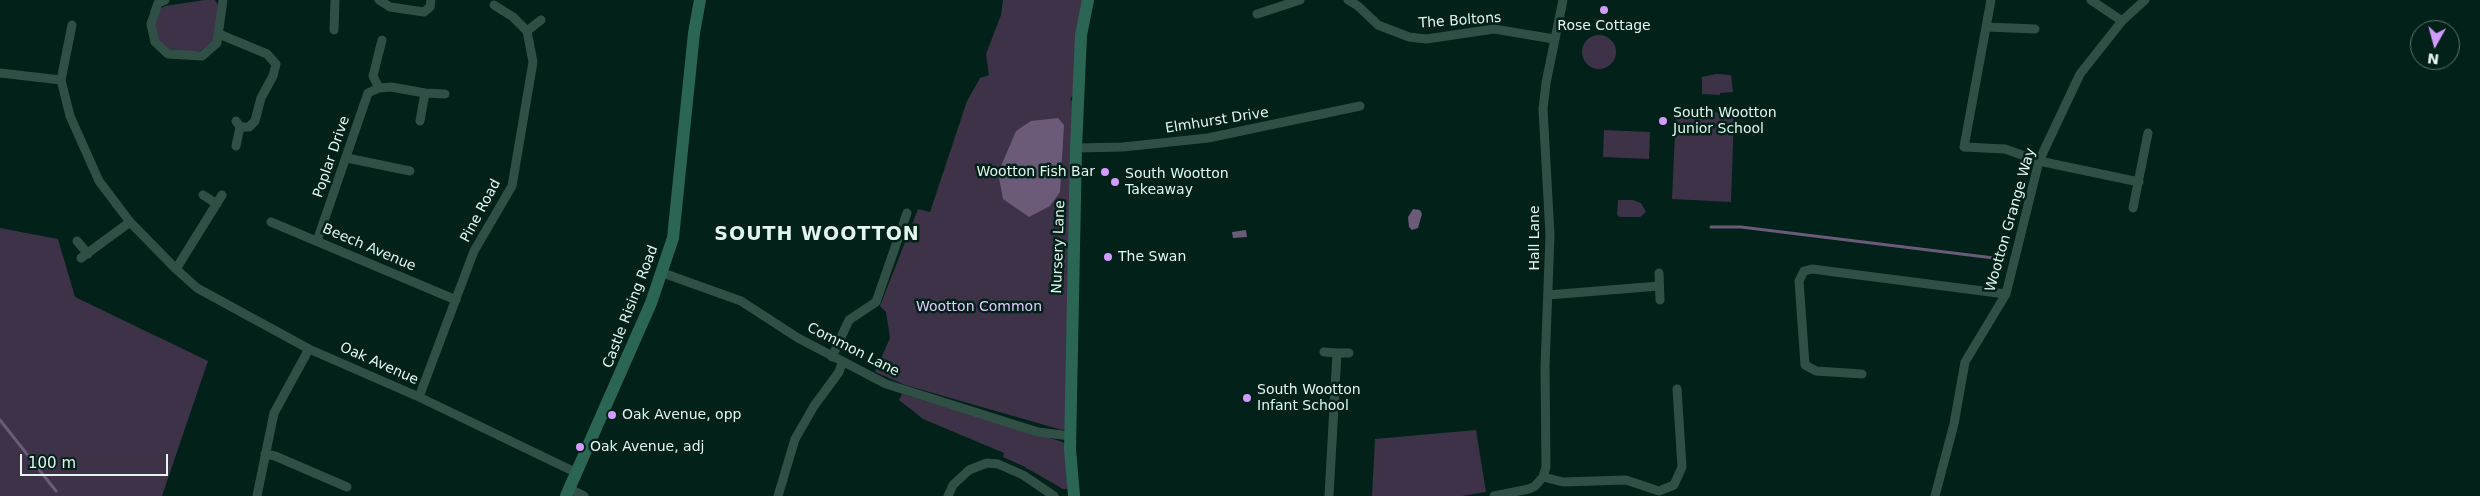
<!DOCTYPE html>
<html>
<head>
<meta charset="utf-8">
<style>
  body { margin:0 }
  #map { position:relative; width:2480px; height:496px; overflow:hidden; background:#022219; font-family:"DejaVu Sans",sans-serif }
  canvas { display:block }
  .north { position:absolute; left:2410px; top:20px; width:50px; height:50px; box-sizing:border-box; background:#022219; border:1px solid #5c766e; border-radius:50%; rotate:187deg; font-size:14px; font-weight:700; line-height:20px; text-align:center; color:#e3f5ee }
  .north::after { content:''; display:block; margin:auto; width:18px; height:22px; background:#d39cfc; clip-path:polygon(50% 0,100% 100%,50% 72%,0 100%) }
  .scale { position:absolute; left:20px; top:454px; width:148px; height:22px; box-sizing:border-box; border:2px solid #e3f5ee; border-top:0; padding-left:6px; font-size:15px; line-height:18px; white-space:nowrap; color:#e3f5ee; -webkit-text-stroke:4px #022219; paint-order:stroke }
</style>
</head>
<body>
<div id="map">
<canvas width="2480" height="496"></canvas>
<div class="north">N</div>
<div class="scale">100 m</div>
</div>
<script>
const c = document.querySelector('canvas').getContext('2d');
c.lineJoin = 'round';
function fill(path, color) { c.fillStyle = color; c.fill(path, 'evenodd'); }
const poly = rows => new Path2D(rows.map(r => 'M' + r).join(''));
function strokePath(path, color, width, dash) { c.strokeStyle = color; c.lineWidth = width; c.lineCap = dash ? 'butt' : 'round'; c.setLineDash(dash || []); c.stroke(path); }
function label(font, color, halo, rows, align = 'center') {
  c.font = font + ' "DejaVu Sans",sans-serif'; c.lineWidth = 5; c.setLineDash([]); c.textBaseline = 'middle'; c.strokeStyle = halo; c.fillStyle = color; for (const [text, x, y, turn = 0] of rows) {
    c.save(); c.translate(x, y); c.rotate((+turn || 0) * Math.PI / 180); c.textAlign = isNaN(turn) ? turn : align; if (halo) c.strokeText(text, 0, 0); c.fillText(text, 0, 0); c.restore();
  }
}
fill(poly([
  [205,0,215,0,219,7,214,41,200,51,170,52,158,40,155,25,160,9,165,6],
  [1003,0,1085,0,1073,95,1070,99,1073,102,1066,429,1062,430,905,385,875,372,890,338,886,312,880,306,918,209,930,212,967,101,980,78,989,75,986,54,1001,15],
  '1582 52a17 17 0 1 1 34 0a17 17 0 1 1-34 0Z',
  [1716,74,1731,75,1733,92,1720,93,1720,95,1702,94,1702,77],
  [1676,111,1734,113,1731,202,1672,199],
  [1604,130,1650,132,1649,159,1603,157],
  [1618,200,1633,200,1641,203,1646,212,1640,217,1620,217,1617,215],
  [0,228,58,239,75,297,208,361,162,496,0,496],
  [902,394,1063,442,1066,445,1068,489,1063,489,1023,466,1003,457,1004,453,923,419,899,400],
  [1476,430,1486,492,1462,496,1372,496,1375,439]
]), '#3d3247');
fill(poly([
  [1058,118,1064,125,1060,192,1050,206,1029,217,1003,199,998,173,1016,131,1031,121],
  [1413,209,1420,210,1422,214,1418,228,1412,230,1409,227,1408,217],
  [1246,230,1247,237,1233,238,1232,232]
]), '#6b5b79');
strokePath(poly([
  [1711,227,1741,227,2002,259],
  [0,420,56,491]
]), '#6b5b79', 3);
strokePath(poly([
  [165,0,158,3,151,24,155,42,168,54,202,56,217,43,223,0],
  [379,0,390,7,424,12,430,7,431,0],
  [1348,0,1358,6,1378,25,1409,37,1426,39,1494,29,1554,39],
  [1991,0,1964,147,2005,149,2039,161,2139,182],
  [2091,0,2122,21],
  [1257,14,1300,0],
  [72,25,61,80,70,116,99,181,130,222,176,269,197,288,309,349,419,397,577,473],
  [1986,27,2035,29],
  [334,30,335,0],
  [527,31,541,20],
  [219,34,267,54,276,64,273,76,261,98,255,121,249,127,240,127],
  [0,73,61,80],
  [379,88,373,76,382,40],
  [425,93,445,94],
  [236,121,240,127,236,146],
  [1076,148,1123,147,1208,138,1360,106],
  [347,158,410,171],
  [203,195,217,204],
  [2133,208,2148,133],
  [271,222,456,300],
  [77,241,88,254],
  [317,241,368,93,379,88,391,87,425,93,420,121],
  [81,258,130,222],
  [176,269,222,195],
  [663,273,741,301,798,338,886,384,1038,432,1070,436],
  [1659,273,1660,300],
  [1548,295,1659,286],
  [1324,352,1337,353,1329,496],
  [1337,353,1349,353],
  [832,357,849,320,876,302,907,213],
  [1862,374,1816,371,1805,365,1799,281,1804,271,1812,269,2006,294],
  [419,397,474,251,512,186,533,62,527,31,513,17,494,5],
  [265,454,275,456,347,487],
  [1543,477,1563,482,1626,480,1659,491,1674,485,1682,467,1677,389],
  [570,489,584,496],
  [257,496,274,413,309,349],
  [778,496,795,439,814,406,839,372,842,363],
  [948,496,953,485,969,470,987,463,998,464,1023,475,1054,496],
  [1494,496,1529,489,1535,486,1543,477,1546,467,1545,366,1550,235,1543,109,1546,83,1563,0],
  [1935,496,1954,424,1965,362,2006,294,2039,161,2080,74,2122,21,2145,0]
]), '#315045', 9);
strokePath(poly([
  [566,496,651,303,673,238,694,33,700,0],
  [1074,496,1070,449,1076,148,1081,35,1088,0]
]), '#2b6655', 12);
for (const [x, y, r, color] of [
  [1604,10,5,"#d39cfc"],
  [1663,121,5,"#d39cfc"],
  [1105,172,5,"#d39cfc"],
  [1115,182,5,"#d39cfc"],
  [1108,257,5,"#d39cfc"],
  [1247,398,5,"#d39cfc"],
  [612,415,5,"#d39cfc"],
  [580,447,5,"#d39cfc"]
]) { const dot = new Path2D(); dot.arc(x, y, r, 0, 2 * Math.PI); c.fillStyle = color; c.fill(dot); strokePath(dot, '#022219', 2); }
label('14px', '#e3f5ee', '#022219', [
  ["The Boltons",1460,21,-4],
  ["Elmhurst Drive",1217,121,-9],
  ["Poplar Drive",332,157,-71],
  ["Pine Road",481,211,-62],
  ["Wootton Grange Way",2011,220,-74],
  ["Hall Lane",1535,238,-90],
  ["Nursery Lane",1059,247,-88],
  ["Beech Avenue",369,248,23],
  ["Castle Rising Road",631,307,-69],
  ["Common Lane",853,350,27],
  ["Oak Avenue",379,364,24]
]);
label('14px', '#e3f5ee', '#022219', [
  ["Rose Cottage",1604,26,"center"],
  ["South Wootton",1673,113],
  ["Junior School",1673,129],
  ["Wootton Fish Bar",1095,172,"right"],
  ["South Wootton",1125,174],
  ["Takeaway",1125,190],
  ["The Swan",1118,257],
  ["South Wootton",1257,390],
  ["Infant School",1257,406],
  ["Oak Avenue, opp",622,415],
  ["Oak Avenue, adj",590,447]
], 'left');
label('14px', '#e6c8ff', '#022219', [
  ["Wootton Common",979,307]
]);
c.letterSpacing = '1px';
label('bold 19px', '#e3f5ee', '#022219', [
  ["SOUTH WOOTTON",817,235]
]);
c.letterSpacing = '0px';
</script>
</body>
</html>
